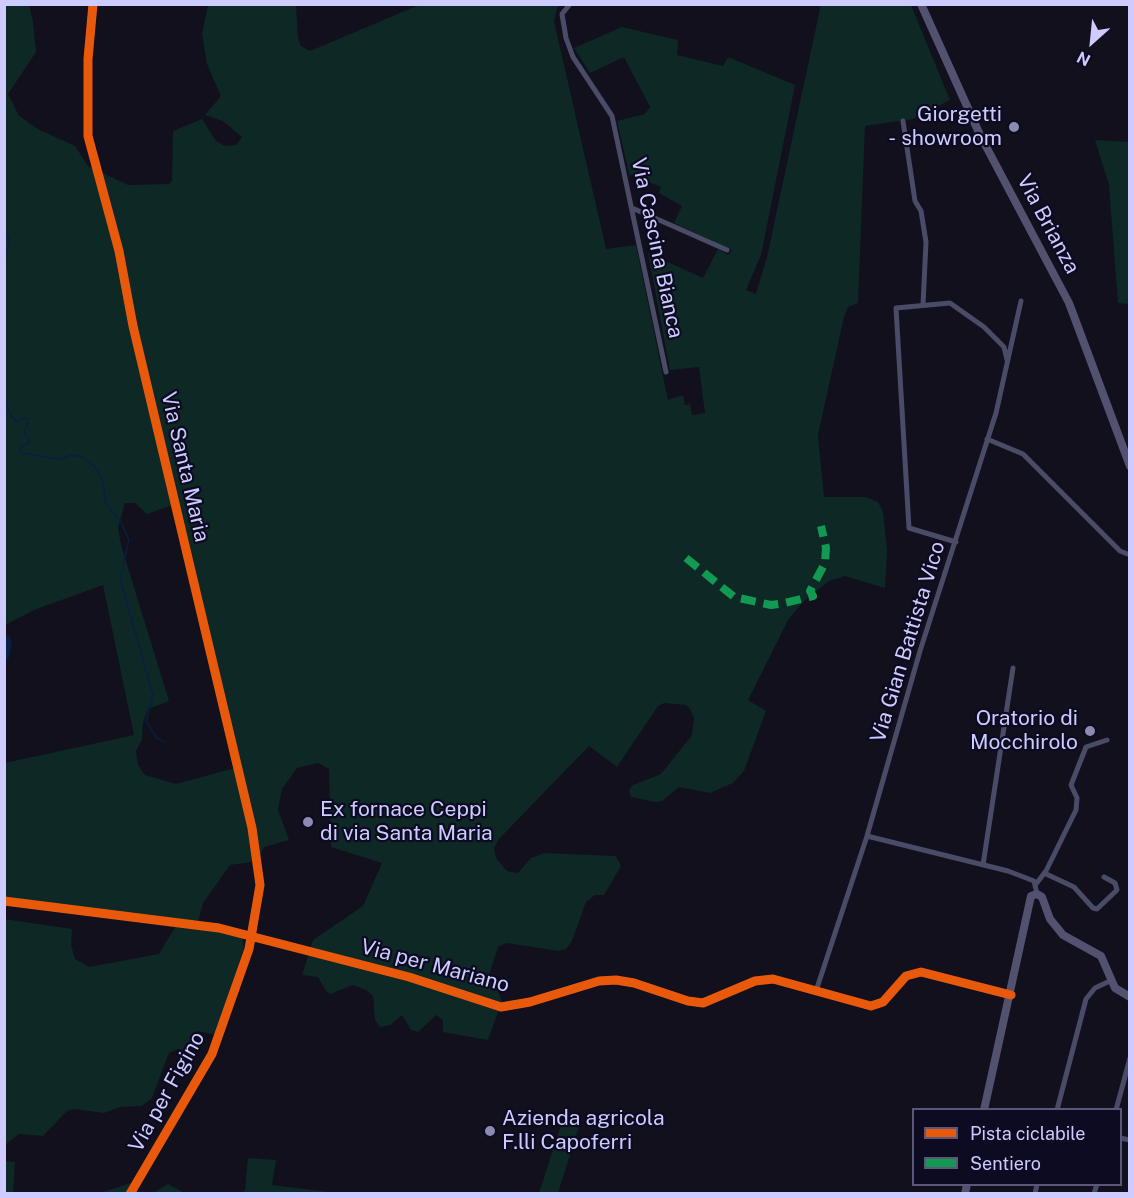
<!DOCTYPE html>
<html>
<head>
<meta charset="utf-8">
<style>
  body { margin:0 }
  #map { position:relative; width:1134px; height:1198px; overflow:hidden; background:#11101c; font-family:"Public Sans",sans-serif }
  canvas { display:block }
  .frame { position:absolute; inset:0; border:6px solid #cdcbff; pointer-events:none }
  .legend { position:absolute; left:912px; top:1108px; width:210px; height:78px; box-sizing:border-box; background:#0d0b21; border:2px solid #5a587a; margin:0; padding:8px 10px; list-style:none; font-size:18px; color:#cdcbff }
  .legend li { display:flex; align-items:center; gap:12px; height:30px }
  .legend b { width:30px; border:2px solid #5a587a }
  .north { position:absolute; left:1062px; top:12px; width:60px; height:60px; -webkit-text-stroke:4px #0d0b21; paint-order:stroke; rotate:207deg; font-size:16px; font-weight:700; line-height:24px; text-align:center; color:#cdcbff }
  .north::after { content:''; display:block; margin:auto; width:21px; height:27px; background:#cdcbff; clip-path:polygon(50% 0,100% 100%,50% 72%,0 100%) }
</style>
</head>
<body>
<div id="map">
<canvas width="1134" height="1198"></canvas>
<div class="frame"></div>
<ul class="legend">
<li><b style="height:8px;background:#e8590c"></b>Pista ciclabile</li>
<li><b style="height:8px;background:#139951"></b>Sentiero</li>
</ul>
<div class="north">N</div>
</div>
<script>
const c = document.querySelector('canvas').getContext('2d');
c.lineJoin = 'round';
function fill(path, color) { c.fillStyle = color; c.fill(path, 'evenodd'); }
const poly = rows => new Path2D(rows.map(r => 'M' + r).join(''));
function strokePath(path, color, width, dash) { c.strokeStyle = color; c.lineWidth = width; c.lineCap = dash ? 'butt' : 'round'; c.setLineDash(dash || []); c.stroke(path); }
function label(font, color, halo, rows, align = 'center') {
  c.font = font + ' "Public Sans",sans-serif'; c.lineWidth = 4.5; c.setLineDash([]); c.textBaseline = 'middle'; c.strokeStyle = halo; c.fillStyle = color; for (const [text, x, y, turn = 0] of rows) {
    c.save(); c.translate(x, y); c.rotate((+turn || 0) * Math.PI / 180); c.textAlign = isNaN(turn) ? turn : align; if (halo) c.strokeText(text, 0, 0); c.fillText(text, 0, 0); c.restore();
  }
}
fill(poly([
  [821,4,911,5,950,100,913,119,865,126,858,303,848,307,844,317,818,435,824,497,866,497,878,502,883,512,887,550,885,588,845,576,829,581,804,601,788,620,748,700,766,711,744,771,733,783,710,793,679,787,662,801,656,802,631,797,629,790,633,785,661,774,692,735,694,718,690,709,686,705,664,703,658,706,617,767,589,746,498,840,494,848,496,858,507,871,518,873,531,858,544,853,616,856,621,866,604,895,595,895,586,902,572,941,566,949,559,951,506,943,498,947,490,972,502,1001,488,1040,443,1032,443,1020,436,1015,418,1032,411,1030,402,1015,390,1025,380,1027,375,1020,373,996,366,990,353,985,330,994,326,991,318,977,302,975,313,940,363,906,382,863,331,847,329,769,318,763,297,768,282,789,278,810,289,840,264,847,258,861,230,865,203,903,198,921,5,899,5,763,134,735,103,585,34,610,5,625,5,5,29,5,33,22,36,52,8,94,19,116,38,129,75,146,88,166,128,185,169,184,172,181,173,131,202,119,216,141,225,146,236,145,242,137,223,121,205,115,221,96,207,64,202,34,208,5,296,5,298,38,301,46,310,51,419,5,560,5,557,8,554,21,606,249,636,245,668,400,683,395,685,405,690,404,692,415,705,413,699,367,670,370,648,253,703,278,718,249,728,255,732,250,674,223,682,206,659,193,661,187,629,174,617,121,645,114,650,107,624,57,590,73,574,48,622,27,678,40,677,55,723,66,728,57,795,85,761,255,746,290,756,294,767,257],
  [125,503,135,503,147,514,175,504,235,768,176,784,145,775,138,765,136,751,142,740,143,723,148,709,169,701,121,545,118,528],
  [1095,140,1129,142,1129,304,1118,303,1109,185],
  [4,919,72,929,71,945,75,959,89,967,159,954,177,924,218,930,242,937,244,947,216,1035,198,1031,189,1051,178,1049,169,1053,152,1098,142,1106,120,1107,104,1113,74,1109,67,1111,43,1136,19,1134,5,1145],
  [563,1119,579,1126,558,1193,539,1193],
  [248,1158,276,1160,272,1185,337,1193,242,1193,245,1190],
  [5,1161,15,1162,13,1193,5,1193],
  [134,1182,127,1193,100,1193],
  [168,1184,185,1193,153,1193]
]), '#0e2826');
fill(poly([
  [9,636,12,642,9,657,5,661,5,637]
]), '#072041');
strokePath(poly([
  [4,233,9,236,10,245,4,260],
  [4,397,11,416,16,421,26,418,29,420,24,432,30,442,20,448,21,453,60,459,71,455,82,457,93,465,101,476,104,486,105,503,121,522,129,540,120,579,153,695,146,722,157,738,164,742]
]), '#072041', 1.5);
strokePath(poly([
  [570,4,562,14,566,38,573,57,612,116,666,372],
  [903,121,915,201,921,211,926,242,923,305],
  [632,208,727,250],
  [987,439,1023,454,1120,551,1130,555],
  [956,542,909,528,896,308,950,303,984,327,1004,347,1007,360],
  [867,836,1008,871,1034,881,1037,894],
  [983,865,1013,668],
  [1044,873,1074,887,1093,908,1097,909,1117,890,1115,883,1104,877],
  [1036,884,1046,871,1076,810,1077,798,1071,785,1086,747,1107,740],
  [816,991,867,836,920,651,996,413,1021,301],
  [1057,1110,1086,999,1095,988,1112,980],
  [1116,1110,1130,1058],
  [1120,1138,1130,1140],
  [1035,1194,1037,1184],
  [1094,1194,1097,1184]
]), '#4a4b66', 5);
strokePath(poly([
  [93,4,88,59,88,136,119,251,133,326,252,828,260,885,249,949,212,1054,130,1194],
  [921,4,980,135,1069,303,1130,466],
  [4,901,219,928,409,977,501,1007,530,1002,599,981,616,980,634,983,688,1001,703,1003,755,981,773,979,871,1006,883,1002,906,976,921,972,1011,995],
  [984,1110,1031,896,1037,894,1042,897,1050,919,1063,935,1101,956,1115,988,1130,997],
  [965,1194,967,1184]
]), '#525170', 8);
strokePath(poly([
  [686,558,734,597,771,605,785,603,813,596,810,591,825,563,826,548,821,526]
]), '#139951', 8, [15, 8]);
strokePath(poly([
  [93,4,88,59,88,136,119,251,133,326,252,828,260,885,249,949,212,1054,130,1194],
  [4,901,219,928,409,977,501,1007,530,1002,599,981,616,980,634,983,688,1001,703,1003,755,981,773,979,871,1006,883,1002,906,976,921,972,1011,995]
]), '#e8590c', 9);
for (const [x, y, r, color] of [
  [1014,127,6,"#8b8ab0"],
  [1090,731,6,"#8b8ab0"],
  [308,822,6,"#8b8ab0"],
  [490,1131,6,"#8b8ab0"]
]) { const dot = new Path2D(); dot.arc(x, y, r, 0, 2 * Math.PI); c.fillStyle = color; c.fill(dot); strokePath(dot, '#0d0b21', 2); }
label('21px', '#cdcbff', '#0d0b21', [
  ["Giorgetti",1002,115],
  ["- showroom",1002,139],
  ["Oratorio di",1078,719],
  ["Mocchirolo",1078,743],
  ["Ex fornace Ceppi",320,810,"left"],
  ["di via Santa Maria",320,834,"left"],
  ["Azienda agricola",502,1119,"left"],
  ["F.lli Capoferri",502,1143,"left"]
], 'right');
label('21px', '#cdcbff', '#0d0b21', [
  ["Via Brianza",1048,224,62],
  ["Via Cascina Bianca",657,248,78],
  ["Via Santa Maria",185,467,77],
  ["Via Gian Battista Vico",908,642,-73],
  ["Via per Mariano",435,966,15],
  ["Via per Figino",167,1092,-61]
]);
</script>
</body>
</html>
